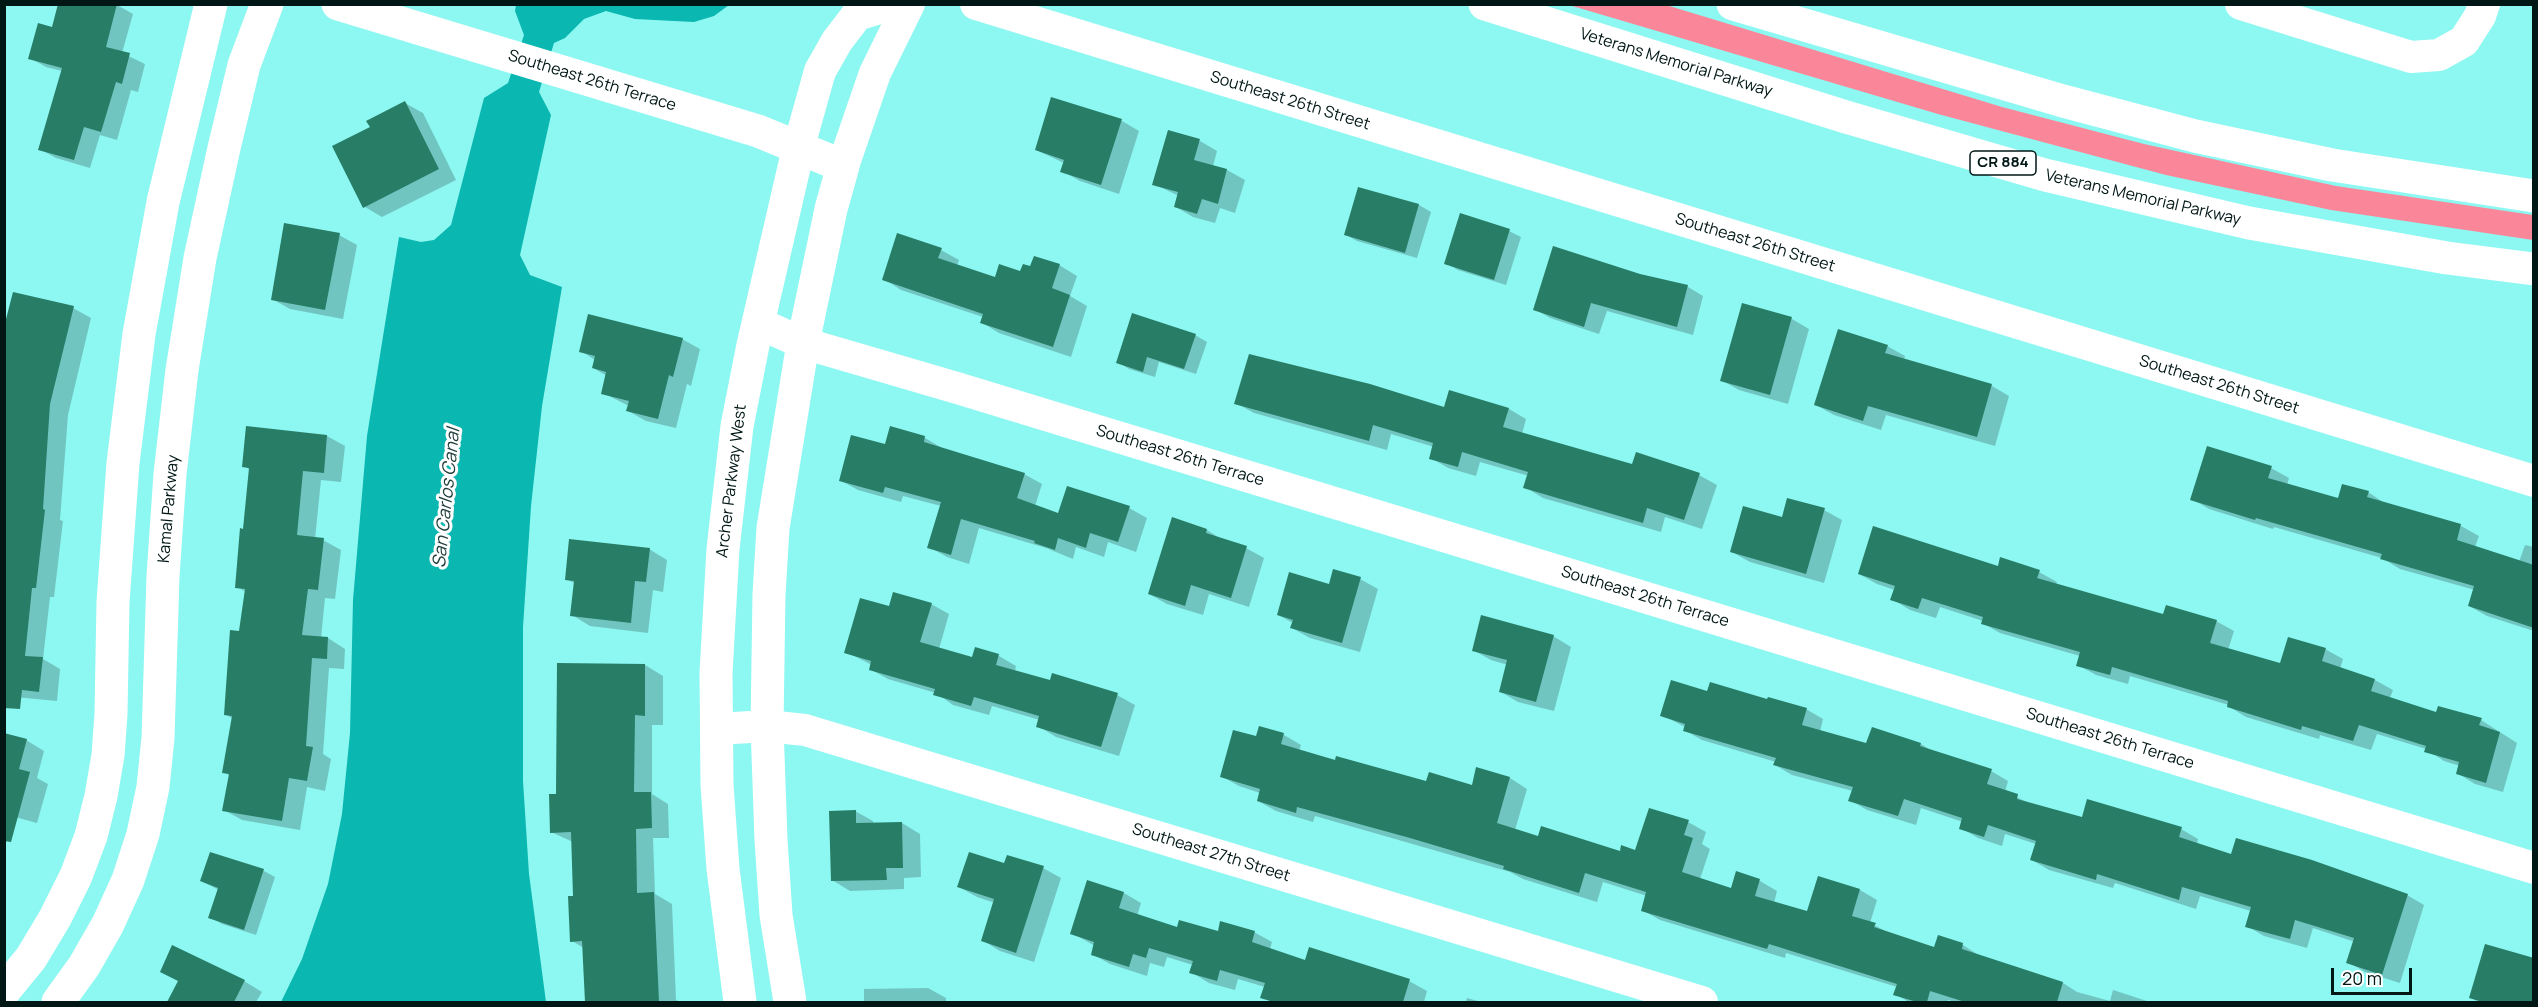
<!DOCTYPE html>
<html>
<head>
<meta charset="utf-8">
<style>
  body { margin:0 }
  #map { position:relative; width:2538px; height:1007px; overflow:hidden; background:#8df7f1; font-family:Manrope,sans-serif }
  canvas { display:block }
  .frame { position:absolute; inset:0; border:6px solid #011716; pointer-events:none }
  .scale { position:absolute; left:2331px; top:968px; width:81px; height:27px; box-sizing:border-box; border:3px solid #011716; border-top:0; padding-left:8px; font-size:18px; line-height:21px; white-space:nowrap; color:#011716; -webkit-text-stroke:4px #fff; paint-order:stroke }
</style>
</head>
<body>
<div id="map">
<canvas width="2538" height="1007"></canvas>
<div class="frame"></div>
<div class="scale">20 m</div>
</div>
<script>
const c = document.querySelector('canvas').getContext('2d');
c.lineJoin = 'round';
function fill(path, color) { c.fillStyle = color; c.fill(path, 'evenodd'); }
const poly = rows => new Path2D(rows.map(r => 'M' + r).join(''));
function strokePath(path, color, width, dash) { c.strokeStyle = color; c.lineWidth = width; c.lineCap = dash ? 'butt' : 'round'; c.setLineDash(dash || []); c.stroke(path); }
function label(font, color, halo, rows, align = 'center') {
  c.font = font + ' Manrope,sans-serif'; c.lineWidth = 6; c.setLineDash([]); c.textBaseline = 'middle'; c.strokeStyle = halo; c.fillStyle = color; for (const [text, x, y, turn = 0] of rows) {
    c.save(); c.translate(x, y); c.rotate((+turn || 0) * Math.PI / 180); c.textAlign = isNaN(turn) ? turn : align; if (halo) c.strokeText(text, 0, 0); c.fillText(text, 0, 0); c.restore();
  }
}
fill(poly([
  [1569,5,1666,5,2002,107,2144,144,2336,186,2533,215,2533,240,2331,210,2166,175,1938,114]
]), '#fa8799');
fill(poly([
  [516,5,729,5,714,16,694,22,635,19,606,11,584,19,565,38,554,43,539,92,551,115,520,255,530,275,562,287,542,406,531,506,523,627,523,781,529,874,546,1002,281,1002,302,959,328,884,342,814,350,733,353,600,367,436,399,237,421,242,434,240,451,225,484,98,508,83,524,35,515,11]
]), '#0ab7b1');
fill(poly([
  [59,4,117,5,133,14,122,53,145,64,138,92,131,90,117,140,100,135,90,168,56,158,40,149,62,71,46,67,30,58,53,29],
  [1052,99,1122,121,1139,131,1119,194,1080,181,1062,171,1064,163,1036,150],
  [405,103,423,113,456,180,382,217,365,207,372,127],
  [1200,141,1217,151,1213,166,1227,170,1245,180,1235,213,1220,208,1215,223,1193,217,1176,207,1179,196,1154,184],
  [1359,188,1419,205,1431,212,1417,258,1357,241,1346,235],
  [1509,231,1521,237,1506,285,1458,270,1446,263],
  [339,235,357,245,343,319,290,309,272,299],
  [941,250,959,260,957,266,996,279,1021,273,1031,268,1059,265,1077,276,1070,296,1087,306,1071,357,999,333,981,322,983,317,901,290,884,279],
  [1639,275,1688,287,1703,296,1693,335,1607,311,1599,334,1550,318,1535,309],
  [1743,305,1792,319,1809,329,1788,404,1739,390,1721,380],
  [73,308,91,318,68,415,60,520,63,521,54,597,50,597,43,659,60,669,57,701,4,696,4,334],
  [1195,335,1207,342,1196,374,1159,362,1155,377,1129,369,1118,362],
  [682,339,700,349,691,386,687,384,676,428,646,421,628,411,629,406,603,393,607,376,593,368,595,360,581,351],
  [1887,346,1905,356,1904,360,1992,386,2009,396,1995,446,1886,415,1881,430,1834,415,1816,405],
  [1236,403,1445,409,1509,409,1526,419,1522,434,1633,466,1699,475,1717,485,1702,529,1665,517,1661,532,1543,498,1525,487,1529,476,1480,462,1476,476,1448,468,1431,458,1434,447,1391,434,1387,450,1254,413],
  [327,436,345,446,341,482,321,480,315,539,323,540,341,550,335,599,325,598,321,638,328,638,345,649,344,669,329,668,323,754,331,759,325,791,307,787,300,830,242,820,224,810,230,776,224,772,233,719,225,714,246,592,237,587,250,470,244,466],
  [925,438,942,448,1024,474,1042,484,1035,506,1059,514,1129,508,1147,518,1136,552,1108,542,1104,557,1076,547,1073,559,1046,548,979,528,969,564,947,557,929,547,941,506,903,496,901,502,858,490,840,480,886,446],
  [2271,468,2289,478,2287,485,2339,500,2368,492,2386,504,2461,526,2479,536,2475,547,2519,562,2525,545,2534,547,2534,631,2487,616,2469,606,2475,590,2400,569,2382,558,2274,527,2273,529,2209,509,2192,499],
  [1824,510,1842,520,1824,583,1750,562,1732,552],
  [1207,530,1224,541,1246,548,1264,558,1249,607,1209,594,1203,615,1167,604,1149,594],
  [649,549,667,560,663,592,653,590,648,633,590,626,572,615,576,584,566,579],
  [1999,568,2039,572,2057,582,2056,585,2164,616,2216,621,2234,631,2228,650,2281,665,2325,649,2343,659,2340,669,2375,680,2393,690,2390,698,2437,713,2481,720,2517,743,2503,792,2475,784,2457,773,2460,766,2444,761,2426,749,2377,734,2371,750,2320,735,2319,739,2246,717,2228,706,2229,705,2130,676,2128,684,2096,675,2078,665,2080,656,2000,633,1982,623,1983,621,1940,607,1936,618,1910,610,1892,599,1895,590,1877,584,1859,574],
  [1360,579,1378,589,1360,652,1310,638,1292,628,1293,623,1278,615,1330,586],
  [931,604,949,614,939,649,973,659,976,649,999,656,1016,666,1015,671,1051,682,1117,695,1135,705,1119,756,1056,737,1038,726,1040,720,992,706,989,715,953,705,936,693,888,679,870,669,872,665,846,652,890,608],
  [1553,636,1571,647,1554,711,1518,702,1501,692,1508,665,1491,660,1473,650],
  [645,665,663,676,663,725,652,725,652,794,668,804,669,838,653,838,655,894,672,904,676,1000,681,1002,587,1002,584,948,572,941,574,897,573,842,551,832,558,795],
  [1708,693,1768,701,1806,709,1823,719,1820,732,1867,745,1873,729,1921,744,1932,751,1991,771,2008,781,2005,792,2036,806,2083,819,2181,829,2198,839,2197,844,2232,855,2407,895,2424,905,2400,983,2365,972,2348,962,2355,942,2313,928,2307,948,2264,936,2247,926,2251,911,2200,896,2196,909,2115,883,2113,888,2049,870,2032,860,2036,844,2005,834,2002,846,1978,838,1961,828,1963,822,1921,808,1916,825,1867,810,1850,800,1853,791,1792,775,1775,765,1776,762,1702,740,1684,730,1685,727,1662,715],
  [1284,735,1301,745,1299,751,1427,783,1473,786,1510,778,1527,789,1515,830,1539,838,1621,853,1636,851,1688,822,1706,832,1702,844,1710,849,1700,879,1732,890,1737,873,1760,881,1777,891,1774,903,1808,913,1860,890,1877,900,1870,923,1893,935,1935,949,1939,937,1963,945,1980,956,2063,983,2077,992,2110,1001,2113,990,2150,1002,1955,1002,1948,1000,1947,1002,1909,1002,1895,994,1897,987,1786,953,1785,958,1660,920,1642,910,1647,896,1603,882,1597,902,1523,879,1510,872,1315,816,1313,822,1276,811,1258,801,1260,793,1239,786,1221,776,1257,738],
  [26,740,44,751,37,778,48,784,37,823,4,814],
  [855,811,873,821,873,824,902,823,920,834,921,877,904,878,904,889,850,891,832,880],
  [211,853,264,871,275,877,256,935,222,924,210,917,219,890,201,881],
  [1005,865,1043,868,1061,878,1034,962,1000,951,982,940,995,903,977,897,959,887],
  [1124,893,1141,903,1137,916,1178,929,1219,932,1254,932,1272,942,1270,949,1306,961,1409,981,1427,991,1424,1002,1271,1002,1262,997,1265,987,1238,979,1235,990,1209,983,1191,972,1193,965,1167,957,1164,967,1150,963,1147,976,1110,964,1092,954,1095,946,1072,933],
  [2534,960,2534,1002,2479,1002,2471,998],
  [179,981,244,981,262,992,256,1002,169,1002],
  [928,988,946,998,946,1002,864,1002,864,989],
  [1467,998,1481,1002,1466,1002]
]), '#0003');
fill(poly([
  [58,4,117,4,106,47,130,53,122,84,116,82,101,132,84,127,74,160,38,150,62,68,28,59,38,23,52,27],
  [1051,97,1122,119,1101,185,1060,172,1064,160,1035,150],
  [405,101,439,169,363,208,332,146,370,127,366,121],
  [1168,130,1200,139,1194,160,1227,169,1218,204,1202,199,1197,214,1174,207,1178,192,1152,185],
  [1358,187,1419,204,1405,253,1344,235],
  [1460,213,1510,229,1494,280,1444,264],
  [284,223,340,233,325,310,271,300],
  [897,233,942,248,938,258,995,277,999,264,1020,271,1023,264,1030,266,1034,256,1060,264,1052,288,1070,295,1053,347,980,323,983,314,882,280],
  [1553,246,1640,274,1688,285,1677,327,1591,303,1584,327,1533,310],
  [13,292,74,306,50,404,43,509,45,510,36,588,32,588,25,656,43,657,39,692,22,690,20,709,4,708,4,327],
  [1742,303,1792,317,1770,395,1720,381],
  [1132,313,1196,334,1184,369,1147,357,1143,372,1116,363],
  [588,314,683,338,673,377,669,375,658,419,626,411,629,401,601,394,606,372,592,368,595,356,579,352],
  [1838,329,1888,345,1885,353,1992,384,1977,437,1868,406,1863,421,1814,405],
  [1249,354,1370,384,1444,407,1449,390,1509,408,1503,427,1632,464,1636,452,1700,473,1684,520,1647,508,1643,523,1523,488,1528,472,1462,452,1458,467,1429,459,1433,443,1373,425,1369,441,1234,404],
  [246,426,327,435,324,473,303,471,297,535,324,538,318,590,308,589,302,635,328,637,327,659,312,658,306,746,313,747,307,781,289,778,282,821,222,811,229,774,222,773,232,716,224,715,230,630,239,631,245,589,235,588,240,528,243,529,249,468,242,467],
  [890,426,925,436,924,442,1025,473,1017,498,1058,513,1067,486,1130,506,1118,542,1090,533,1086,548,1058,538,1055,550,1034,543,1035,541,961,519,951,555,927,548,941,502,885,487,883,493,839,481,851,435,885,444],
  [2207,446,2272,466,2268,478,2338,498,2342,484,2369,491,2367,497,2461,524,2457,540,2534,565,2534,628,2468,606,2474,586,2380,559,2382,554,2256,518,2255,520,2190,500],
  [1787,498,1825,508,1806,574,1730,552,1743,506,1782,517],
  [1172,517,1207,529,1206,533,1247,546,1231,598,1191,585,1185,606,1148,594],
  [1873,526,1998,566,2000,557,2040,570,2037,578,2163,614,2166,605,2217,620,2210,643,2280,663,2288,637,2326,648,2322,661,2375,679,2371,691,2436,712,2438,706,2482,718,2479,725,2500,732,2486,783,2456,774,2459,762,2424,752,2426,746,2359,725,2353,741,2302,726,2301,730,2227,707,2228,701,2112,667,2110,675,2076,666,2080,652,1981,624,1983,617,1922,598,1918,609,1890,600,1895,586,1858,574],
  [569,539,650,548,646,582,635,581,631,623,570,616,574,581,565,580],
  [1333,569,1361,577,1342,643,1290,628,1293,620,1277,615,1289,572,1329,584],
  [893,592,932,603,920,642,972,657,975,647,999,654,996,665,1050,680,1052,673,1118,693,1101,747,1036,727,1039,716,974,697,971,706,933,695,935,689,869,670,871,661,844,653,860,598,889,606],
  [1481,615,1554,635,1536,702,1499,692,1507,660,1472,651],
  [557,663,645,664,645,716,635,715,634,792,651,792,652,828,636,829,637,893,654,892,659,1002,585,1002,582,941,570,942,568,896,573,896,571,832,550,833,549,794,556,794],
  [1671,680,1707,691,1710,682,1767,699,1768,697,1807,708,1802,725,1866,743,1872,727,1921,743,1920,746,1992,769,1987,784,2018,794,2017,799,2082,817,2087,799,2182,827,2179,837,2231,854,2236,838,2312,860,2408,894,2382,975,2346,963,2354,938,2295,920,2290,939,2245,927,2251,907,2182,887,2179,900,2097,874,2096,880,2030,860,2036,841,1988,825,1984,837,1959,829,1962,818,1904,799,1898,816,1848,801,1853,787,1773,765,1776,758,1683,731,1685,724,1660,716],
  [1259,726,1284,733,1281,744,1335,760,1336,756,1426,781,1429,772,1472,785,1476,767,1510,777,1497,823,1538,836,1541,826,1620,851,1621,845,1635,850,1649,808,1689,820,1684,835,1693,838,1682,872,1731,888,1736,871,1760,879,1755,896,1807,911,1818,876,1860,889,1852,916,1876,923,1874,927,1934,947,1938,935,1963,943,1962,949,2063,982,2057,1002,1965,1002,1930,991,1927,1002,1917,1002,1893,995,1897,984,1769,944,1767,949,1641,911,1646,892,1585,873,1579,893,1503,869,1504,866,1410,838,1297,807,1296,813,1257,801,1260,789,1220,777,1233,730,1256,736],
  [4,733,27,739,19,769,30,772,11,842,4,841],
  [856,810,856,823,902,822,903,868,886,868,887,880,831,881,829,811],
  [210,852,264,869,244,930,208,918,218,888,200,881],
  [969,852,1004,863,1007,855,1044,866,1016,953,981,941,994,899,957,887],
  [1087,880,1124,892,1119,908,1177,927,1179,920,1218,931,1220,921,1255,931,1252,942,1305,960,1309,947,1410,979,1403,1002,1274,1002,1260,998,1265,983,1220,970,1217,981,1189,973,1193,961,1149,948,1146,958,1133,954,1129,967,1091,955,1094,942,1070,934],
  [2485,944,2534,958,2534,1002,2483,1002,2469,998],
  [172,945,245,980,234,1002,167,1002,178,981,160,972]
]), '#277d66');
strokePath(poly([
  [976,4,2534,481],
  [2241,4,2411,57,2439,55,2464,41,2480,16,2484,4],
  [799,146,820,71,837,41,857,15,892,4],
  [843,166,875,73,909,4],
  [758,323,803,343,957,388,2534,868],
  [717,729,767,726,805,730,1702,1002]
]), '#fff', 32);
strokePath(poly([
  [338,4,758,131,843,166,831,209,803,343,773,528,769,594,767,726,771,840,776,915,790,1002],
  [4,991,31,958,55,918,76,876,91,836,101,796,108,755,111,714,113,602,123,463,139,334,163,202,211,4],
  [58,1002,84,966,108,924,128,880,143,834,153,787,158,738,163,576,170,474,182,370,200,258,224,148,244,65,267,4],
  [740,1002,723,869,717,785,716,673,723,549,737,426,753,345,799,146]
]), '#fff', 33);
strokePath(poly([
  [1485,4,1846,117,2045,175,2249,223,2447,258,2534,269],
  [1733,4,2063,101,2195,136,2332,165,2534,196]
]), '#fff', 33);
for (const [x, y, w] of [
  [2003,163,66]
]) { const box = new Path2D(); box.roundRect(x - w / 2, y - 12, w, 24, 4.5); c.fillStyle = '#fff'; c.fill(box); strokePath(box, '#011716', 1.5); }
label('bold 15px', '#011716', null, [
  ["CR 884",2003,163]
]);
label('16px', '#011716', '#fff', [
  ["Veterans Memorial Parkway",1676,63,17],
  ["Southeast 26th Terrace",592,81,17],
  ["Southeast 26th Street",1290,101,17],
  ["Veterans Memorial Parkway",2143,198,13],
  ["Southeast 26th Street",1755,243,17],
  ["Southeast 26th Street",2219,385,17],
  ["Southeast 26th Terrace",1180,456,17],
  ["Archer Parkway West",732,481,-83],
  ["Kamal Parkway",169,509,-85],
  ["Southeast 26th Terrace",1645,597,17],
  ["Southeast 26th Terrace",2110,739,17],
  ["Southeast 27th Street",1211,853,17]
]);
label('italic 18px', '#203e3c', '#fff', [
  ["San Carlos Canal",447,498,-84]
]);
</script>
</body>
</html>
